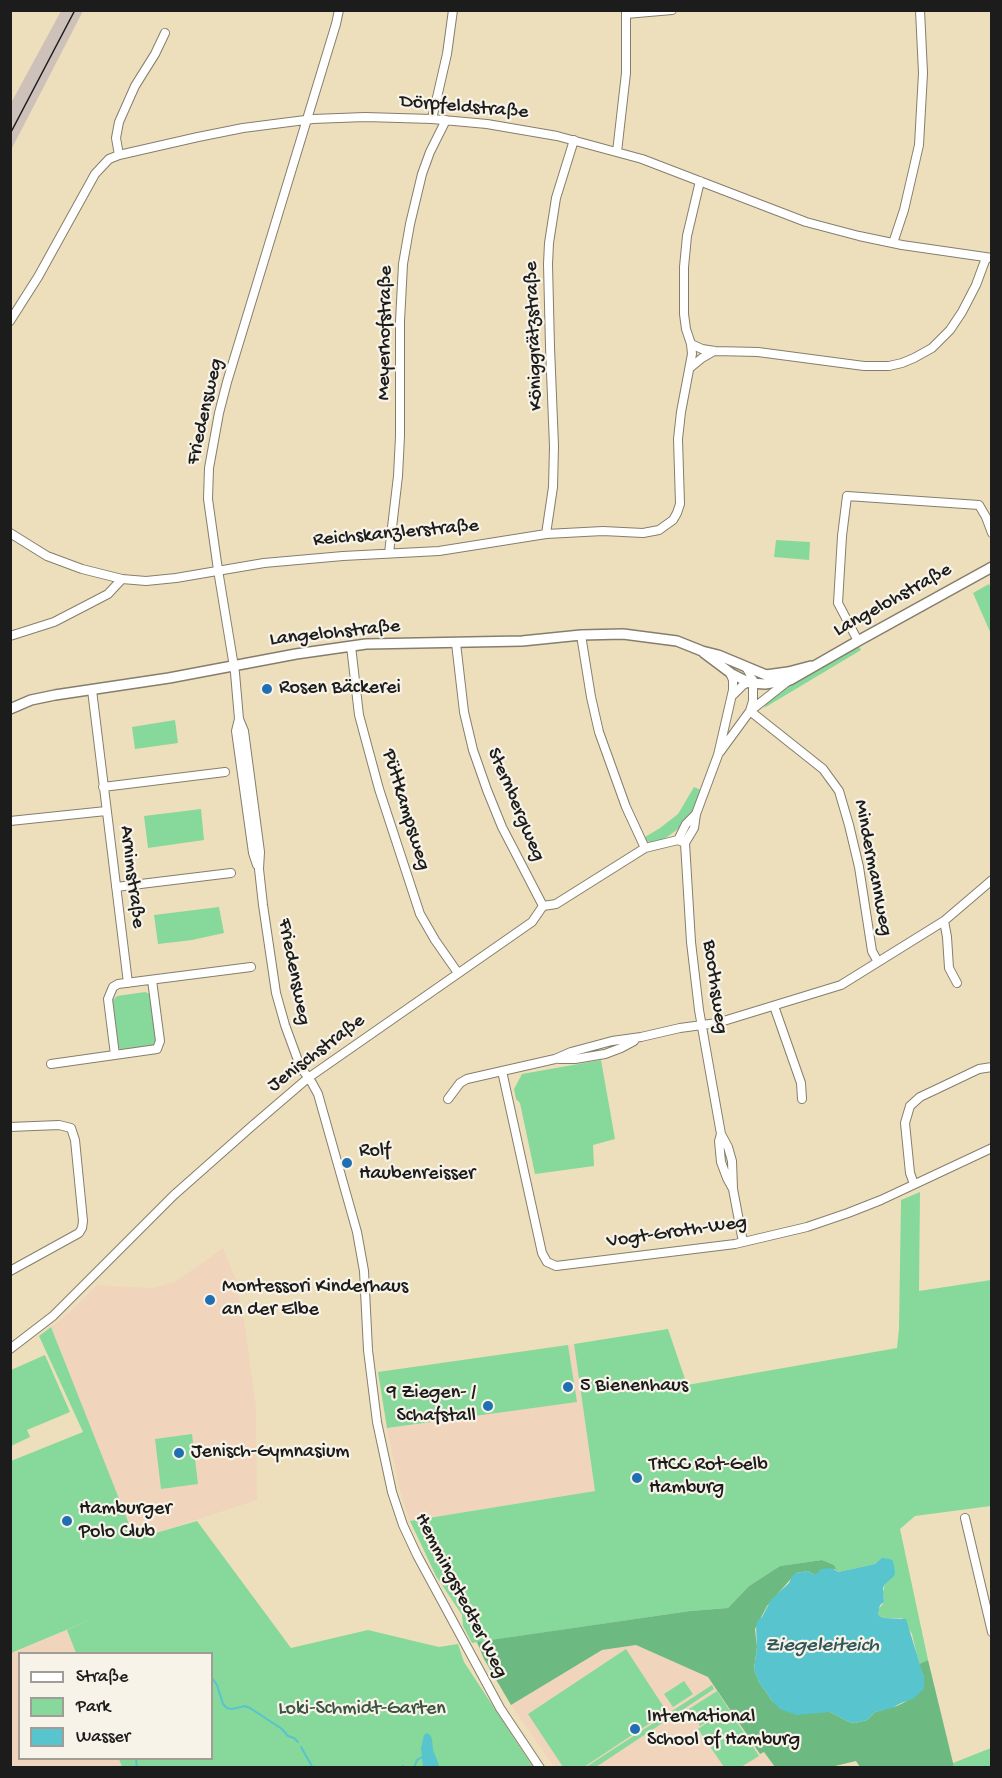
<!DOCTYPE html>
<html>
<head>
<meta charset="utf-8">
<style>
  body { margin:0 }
  #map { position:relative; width:1002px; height:1778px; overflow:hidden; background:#eedfbc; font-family:"Gochi Hand",sans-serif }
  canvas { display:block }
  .frame { position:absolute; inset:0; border:12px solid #1c1c1c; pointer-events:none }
  .legend { position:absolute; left:18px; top:1652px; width:195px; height:108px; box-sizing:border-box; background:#f7f3e8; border:2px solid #9f9d96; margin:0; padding:8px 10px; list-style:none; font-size:18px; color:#1c1c1c }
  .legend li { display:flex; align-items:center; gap:12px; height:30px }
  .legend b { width:30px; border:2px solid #9f9d96 }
</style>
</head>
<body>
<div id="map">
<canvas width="1002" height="1778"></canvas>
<div class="frame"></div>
<ul class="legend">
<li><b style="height:8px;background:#fff"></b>Straße</li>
<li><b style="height:16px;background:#86d99a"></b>Park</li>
<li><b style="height:16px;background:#57c4ce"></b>Wasser</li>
</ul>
</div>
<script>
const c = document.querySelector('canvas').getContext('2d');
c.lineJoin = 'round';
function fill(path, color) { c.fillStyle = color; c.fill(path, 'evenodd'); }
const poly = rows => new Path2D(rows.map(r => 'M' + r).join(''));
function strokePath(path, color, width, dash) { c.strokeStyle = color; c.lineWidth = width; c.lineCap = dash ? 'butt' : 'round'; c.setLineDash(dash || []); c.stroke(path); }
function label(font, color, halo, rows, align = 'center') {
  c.font = font + ' "Gochi Hand",sans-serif'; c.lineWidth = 4.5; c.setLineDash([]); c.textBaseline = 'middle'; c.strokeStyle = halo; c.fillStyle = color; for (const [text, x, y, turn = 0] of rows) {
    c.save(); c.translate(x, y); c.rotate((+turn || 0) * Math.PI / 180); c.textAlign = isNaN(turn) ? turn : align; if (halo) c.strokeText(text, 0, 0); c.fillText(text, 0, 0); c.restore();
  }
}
fill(poly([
  [223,1248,235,1278,244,1318,256,1407,257,1500,135,1540,51,1327,72,1310,97,1285,152,1288,175,1282],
  [574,1344,595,1491,410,1521,400,1491,387,1428,378,1372],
  [67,1630,76,1653,20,1654,20,1758,119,1759,122,1767,11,1768,11,1653],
  [636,1645,708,1677,760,1754,764,1752,775,1767,554,1767,511,1705,602,1650]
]), '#f0d5bc');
fill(poly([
  [61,11,83,11,11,150,11,103]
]), '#cec1b9');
fill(poly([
  [776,540,810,542,809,560,774,557],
  [989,584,991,589,991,634,973,593],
  [858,645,861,650,764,708,767,702,792,683],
  [175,720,178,743,135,749,132,727],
  [694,787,701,790,692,812,682,826,667,837,657,842,653,843,647,841,645,837,660,828,678,814],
  [201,809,204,840,148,848,144,816],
  [219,907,224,933,192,940,158,944,154,915],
  [145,992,150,994,152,998,156,1043,152,1047,121,1050,117,1046,112,1001,117,996],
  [601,1060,615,1139,593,1145,594,1166,535,1174,520,1103,516,1099,514,1089,522,1074],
  [920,1192,919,1291,991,1280,991,1506,915,1516,900,1529,928,1660,919,1664,912,1634,902,1618,884,1618,879,1616,878,1613,878,1610,884,1602,884,1598,883,1592,885,1584,883,1558,875,1564,838,1572,834,1565,822,1560,780,1566,749,1586,728,1608,690,1611,472,1643,463,1626,462,1615,436,1576,410,1521,595,1491,574,1344,668,1329,687,1385,897,1348,899,1329,901,1200],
  [51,1327,135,1539,197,1521,291,1648,368,1630,439,1647,458,1644,464,1662,533,1767,122,1767,119,1759,212,1758,212,1654,76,1653,67,1630,95,1618,11,1653,11,1461,83,1432,39,1336],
  [568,1345,577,1402,387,1428,378,1372],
  [45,1355,70,1412,27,1430,30,1437,11,1446,11,1370],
  [192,1434,198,1484,161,1489,155,1439],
  [626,1649,667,1712,584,1767,563,1767,528,1714],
  [684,1681,693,1694,673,1707,664,1694],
  [712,1685,714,1689,596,1767,586,1767],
  [717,1691,759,1756,741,1767,724,1767,698,1729,721,1713,700,1726,689,1709],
  [991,1748,991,1767,954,1767,953,1763]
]), '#86d99a');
fill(poly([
  [822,1560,834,1565,838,1572,835,1569,815,1575,808,1571,796,1573,767,1606,755,1629,757,1647,754,1669,759,1682,773,1702,818,1712,830,1712,849,1722,855,1723,867,1720,875,1712,897,1706,907,1701,924,1678,919,1664,928,1660,954,1767,860,1767,856,1761,831,1767,775,1767,764,1752,760,1754,708,1677,636,1645,602,1650,511,1705,484,1659,477,1642,690,1611,728,1608,749,1586,780,1566]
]), '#6cb982');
fill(poly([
  [882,1558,890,1559,893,1561,895,1572,894,1576,885,1584,883,1588,884,1602,880,1605,878,1613,879,1616,884,1618,906,1619,924,1678,924,1689,913,1699,901,1703,892,1708,875,1712,867,1720,855,1723,849,1722,830,1712,796,1715,780,1709,773,1702,759,1682,754,1669,757,1647,756,1625,758,1620,762,1617,771,1600,789,1583,792,1576,796,1573,808,1571,815,1575,821,1569,832,1568,838,1572,875,1564],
  [427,1733,430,1735,432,1739,433,1750,439,1765,438,1767,431,1766,423,1767,421,1748,424,1735]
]), '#57c4ce');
strokePath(poly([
  [212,1678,217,1685,223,1704,227,1708,232,1709,245,1706,250,1708,282,1729,288,1736,294,1738,298,1742],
  [301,1747,313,1768],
  [136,1758,137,1768],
  [400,1768,403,1766],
  [414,1768,417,1760,422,1757]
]), '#57c4ce', 2);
const minor = poly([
  [626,14,672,10],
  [432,119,447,54,453,10],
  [617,152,626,73,626,10],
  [119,155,116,138,119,122,135,86,155,54,165,33],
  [893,243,904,210,919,145,923,73,920,10],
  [10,321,38,277,95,174,109,159,119,155,198,137,243,128,313,119,365,117,432,119,487,124,557,136,642,159,806,222,859,236,902,245,992,258],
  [691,344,702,349,715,351,758,352,864,366,889,366,902,363,914,358,932,348,950,330,962,312,976,285,986,258],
  [691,367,702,358,714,351],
  [10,533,47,556,82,569,122,579,146,581,176,578,264,563,343,556,439,551,546,534,603,531,643,533,659,530,673,520,677,513,680,504,678,439,681,412,692,354,691,344,686,329,684,314,684,267,687,236,700,181],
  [546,534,553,487,554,446,550,347,548,264,549,243,556,198,574,140],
  [389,553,398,476,400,436,400,321,403,264,410,224,422,174,430,152,446,120],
  [581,635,591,697,599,732,626,807,645,848],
  [10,636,54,622,85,606,108,594,122,579],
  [858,641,838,603,842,536,847,496,979,505,986,517,992,533],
  [456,643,464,712,473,750,487,790,502,827,543,906],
  [351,646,359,715,379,789,420,914,435,940,458,973],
  [746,667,750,674,753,687,753,701,750,711],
  [92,690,128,983],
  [733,695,743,685,753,680],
  [750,711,823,769,839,791,849,825,859,867,872,951,878,962],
  [239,719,244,731,260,852,259,869,263,905,276,993,285,1025,300,1066,312,1083,318,1094,357,1232,364,1271,368,1350,377,1422,392,1492,403,1525,417,1555,500,1708,540,1768],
  [720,752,750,711,788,681],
  [103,787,225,772],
  [10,821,106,811],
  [678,840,686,824,696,814],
  [685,843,691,942,699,1010,721,1134,719,1141,721,1162,727,1178,733,1189],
  [685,843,694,828,696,814,718,755,733,690,733,680,730,673],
  [257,865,253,853,236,731,239,719,235,673,218,570,208,499,209,468,219,413,227,382,336,24,339,10],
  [116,887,231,873],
  [944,921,947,937,949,968,957,983],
  [774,1006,801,1083,802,1099],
  [115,1055,108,999,113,987,118,984,251,967],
  [559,1059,575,1059,605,1054,621,1048,634,1041],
  [51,1064,157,1049,160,1041,152,980],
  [502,1071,542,1253,547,1262,556,1266,735,1244,807,1227,848,1213,881,1200,992,1148],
  [448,1099,460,1083,467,1079,555,1059,571,1052,612,1041,641,1037,680,1028,717,1023,841,985,944,921,992,880],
  [10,1127,59,1125,71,1128,75,1140,83,1221,82,1228,79,1233,10,1271],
  [721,1134,728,1147,732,1161,733,1189,743,1242],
  [914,1184,910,1173,905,1123,910,1106,920,1097,937,1089,979,1069,992,1067],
  [10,1349,53,1316,174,1195,252,1126,308,1078,532,922,543,906,556,904,645,848,678,840,685,843],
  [965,1518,992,1632]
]);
const tertiary = poly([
  [704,653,732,674,750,683,765,684,790,680,858,641,992,567],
  [10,709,31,700,55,695,169,678,296,654,366,644,522,641,581,635,623,634,677,641,702,651,718,655,766,675,788,672,811,666]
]);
strokePath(minor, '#857e6c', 10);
strokePath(tertiary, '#857e6c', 12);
strokePath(minor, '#fff', 8);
strokePath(tertiary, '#fff', 9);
strokePath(poly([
  [10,134,75,10]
]), '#1c1c1c', 1.5);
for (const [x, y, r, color] of [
  [267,689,6,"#1f6fb2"],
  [347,1163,6,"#1f6fb2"],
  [210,1300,6,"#1f6fb2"],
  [568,1387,6,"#1f6fb2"],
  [488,1406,6,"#1f6fb2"],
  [179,1453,6,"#1f6fb2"],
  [637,1478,6,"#1f6fb2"],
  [67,1521,6,"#1f6fb2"],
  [635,1729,6,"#1f6fb2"]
]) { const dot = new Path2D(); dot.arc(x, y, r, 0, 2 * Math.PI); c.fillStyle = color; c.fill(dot); strokePath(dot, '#f7f3e8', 2); }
label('20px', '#1c1c1c', '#f7f3e8', [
  ["Dörpfeldstraße",464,108,5],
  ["Meyerhofstraße",386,333,-89],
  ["Königgrätzstraße",535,336,-92],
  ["Friedensweg",206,412,-77],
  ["Reichskanzlerstraße",396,534,-5],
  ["Langelohstraße",893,601,-29],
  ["Langelohstraße",335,634,-6],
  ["Sternbergweg",515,805,67],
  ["Püttkampsweg",405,810,73],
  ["Mindermannweg",872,868,79],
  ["Arnimstraße",131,877,83],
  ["Friedensweg",293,972,79],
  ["Boothsweg",714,987,82],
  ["Jenischstraße",317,1054,-37],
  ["Vogt-Groth-Weg",677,1233,-8],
  ["Hemmingstedter Weg",460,1596,63]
]);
label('20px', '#1c1c1c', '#f7f3e8', [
  ["Rosen Bäckerei",279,689],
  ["Rolf",359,1152],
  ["Haubenreisser",359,1175],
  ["Montessori Kinderhaus",222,1288],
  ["an der Elbe",222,1311],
  ["5 Bienenhaus",580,1387],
  ["9 Ziegen- /",476,1394,"right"],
  ["Schafstall",476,1417,"right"],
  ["Jenisch-Gymnasium",191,1453],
  ["THCC Rot-Gelb",649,1466],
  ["Hamburg",649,1489],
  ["Hamburger",79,1510],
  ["Polo Club",79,1533],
  ["International",647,1718],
  ["School of Hamburg",647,1741]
], 'left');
label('20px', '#3c5542', '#f7f3e8', [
  ["Loki-Schmidt-Garten",362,1710]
]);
label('italic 21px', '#31575a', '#f7f3e8', [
  ["Ziegeleiteich",822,1647]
]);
</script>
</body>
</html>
